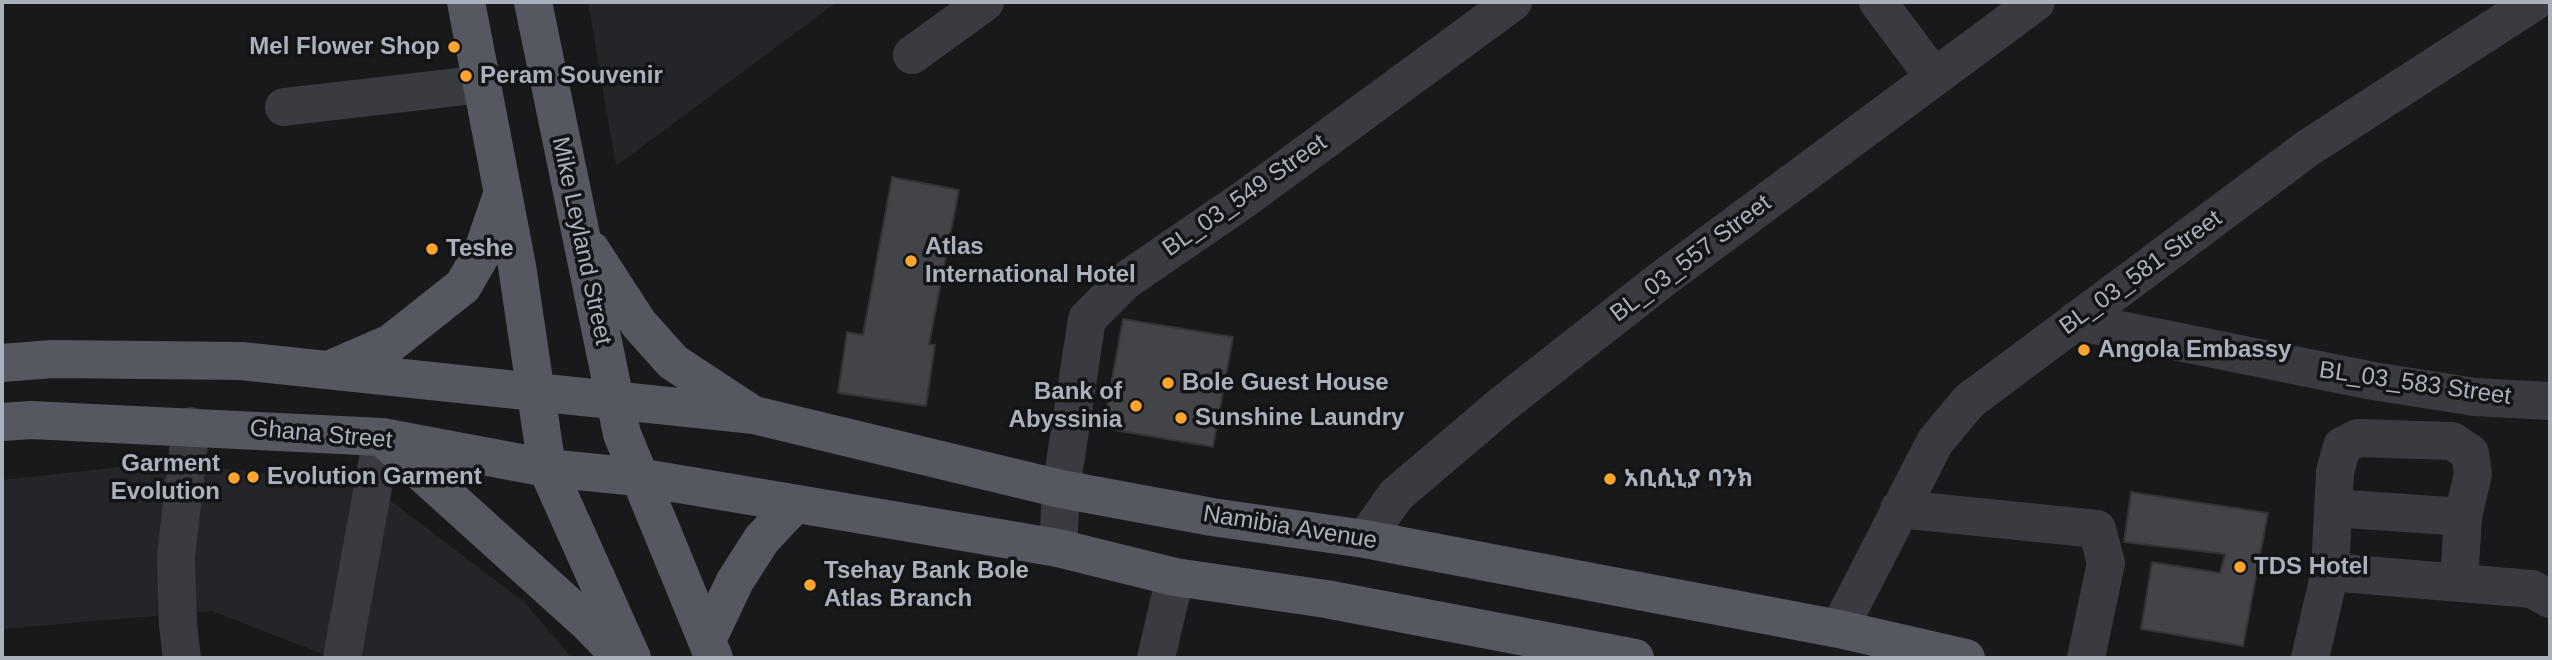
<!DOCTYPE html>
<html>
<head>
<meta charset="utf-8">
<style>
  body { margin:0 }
  #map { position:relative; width:2552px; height:660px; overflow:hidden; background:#18191b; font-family:Arial,sans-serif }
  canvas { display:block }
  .frame { position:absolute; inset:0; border:4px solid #aab1bc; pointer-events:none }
</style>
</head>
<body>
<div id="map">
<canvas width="2552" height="660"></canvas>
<div class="frame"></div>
</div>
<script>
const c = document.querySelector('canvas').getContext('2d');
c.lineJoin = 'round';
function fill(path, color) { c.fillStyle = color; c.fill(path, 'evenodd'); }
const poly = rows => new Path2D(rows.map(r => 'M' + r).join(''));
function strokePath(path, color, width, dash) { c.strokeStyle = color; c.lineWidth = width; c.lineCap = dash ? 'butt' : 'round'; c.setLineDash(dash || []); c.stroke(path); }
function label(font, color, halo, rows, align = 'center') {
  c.font = font + ' Arial,"Noto Sans Ethiopic",sans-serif'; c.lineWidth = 7; c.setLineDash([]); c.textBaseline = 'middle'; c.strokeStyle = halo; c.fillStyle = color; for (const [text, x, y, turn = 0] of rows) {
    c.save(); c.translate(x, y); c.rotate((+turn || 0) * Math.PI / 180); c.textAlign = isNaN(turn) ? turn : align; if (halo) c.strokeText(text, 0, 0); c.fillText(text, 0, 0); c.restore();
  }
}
fill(poly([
  [588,2,837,2,616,166],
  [166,462,370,485,524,602,572,658,333,658,212,611,2,629,2,480]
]), '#242528');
const building = poly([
  [892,177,959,190,929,344,935,345,926,406,838,393,847,332,863,335,892,177],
  [1123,319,1233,337,1213,447,1103,428,1123,319],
  [2131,492,2268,513,2243,646,2141,629,2152,562,2220,573,2225,554,2124,542,2131,492]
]);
fill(building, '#424448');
strokePath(building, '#323337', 2);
strokePath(poly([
  [1878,2,1934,77],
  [912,55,985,2],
  [284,107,483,84],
  [2075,321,2373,381,2475,397,2550,401],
  [2333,508,2463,517],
  [1899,509,2097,529,2106,563,2086,658],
  [1365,539,1396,495,1503,404,1661,280,2036,2],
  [1058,548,1061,489,1087,319,1125,281,1246,198,1513,2],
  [2330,572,2335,472,2342,446,2358,438,2452,441,2470,453,2473,474,2463,517,2459,581],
  [1839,629,1935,442,1969,401,2308,148,2534,2],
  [182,658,178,625,176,556,191,426],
  [342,658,382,437],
  [1156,658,1175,577],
  [2310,658,2330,572,2532,589,2550,599]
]), '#393b41', 38);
strokePath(poly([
  [466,2,517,266,547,468,632,658],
  [533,2,622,434,714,658],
  [591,250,639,324,673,362,749,412],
  [2,363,52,359,241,361,754,415,1061,489,1212,517,1365,539,1839,629,1966,658],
  [331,369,391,343,463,286,482,253,502,195],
  [2,422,31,420,382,437,547,468,638,477,1058,548,1175,577,1326,599,1635,658],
  [382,437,589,624,622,658],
  [707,640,735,581,762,539,794,505]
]), '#555860', 38);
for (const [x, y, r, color] of [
  [454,47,7,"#ffa42d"],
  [466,76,7,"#ffa42d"],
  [432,249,7,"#ffa42d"],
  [911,261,7,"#ffa42d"],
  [2084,350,7,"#ffa42d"],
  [1168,383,7,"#ffa42d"],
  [1136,406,7,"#ffa42d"],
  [1181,418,7,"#ffa42d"],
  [253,477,7,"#ffa42d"],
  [234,478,7,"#ffa42d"],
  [1610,479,7,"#ffa42d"],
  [2240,567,7,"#ffa42d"],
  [810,585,7,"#ffa42d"]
]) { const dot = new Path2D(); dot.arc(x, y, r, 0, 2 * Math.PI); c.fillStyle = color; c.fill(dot); strokePath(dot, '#131416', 2.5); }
label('bold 24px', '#aab1bc', '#131416', [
  ["Mel Flower Shop",440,47,"right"],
  ["Peram Souvenir",480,76],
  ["Atlas",925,247],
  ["International Hotel",925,275],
  ["Teshe",446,249],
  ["Angola Embassy",2098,350],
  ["Bole Guest House",1182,383],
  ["Bank of",1122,392,"right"],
  ["Abyssinia",1122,420,"right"],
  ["Sunshine Laundry",1195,418],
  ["Garment",220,464,"right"],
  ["Evolution",220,492,"right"],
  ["Evolution Garment",267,477],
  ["አቢሲኒያ ባንክ",1624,479],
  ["TDS Hotel",2254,567],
  ["Tsehay Bank Bole",824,571],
  ["Atlas Branch",824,599]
], 'left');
label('24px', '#aab1bc', '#131416', [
  ["BL_03_549 Street",1245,196,-35],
  ["Mike Leyland Street",581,241,78],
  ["BL_03_557 Street",1691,259,-37],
  ["BL_03_581 Street",2141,273,-36],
  ["BL_03_583 Street",2415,384,8],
  ["Ghana Street",321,435,5],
  ["Namibia Avenue",1290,528,9]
]);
</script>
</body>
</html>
